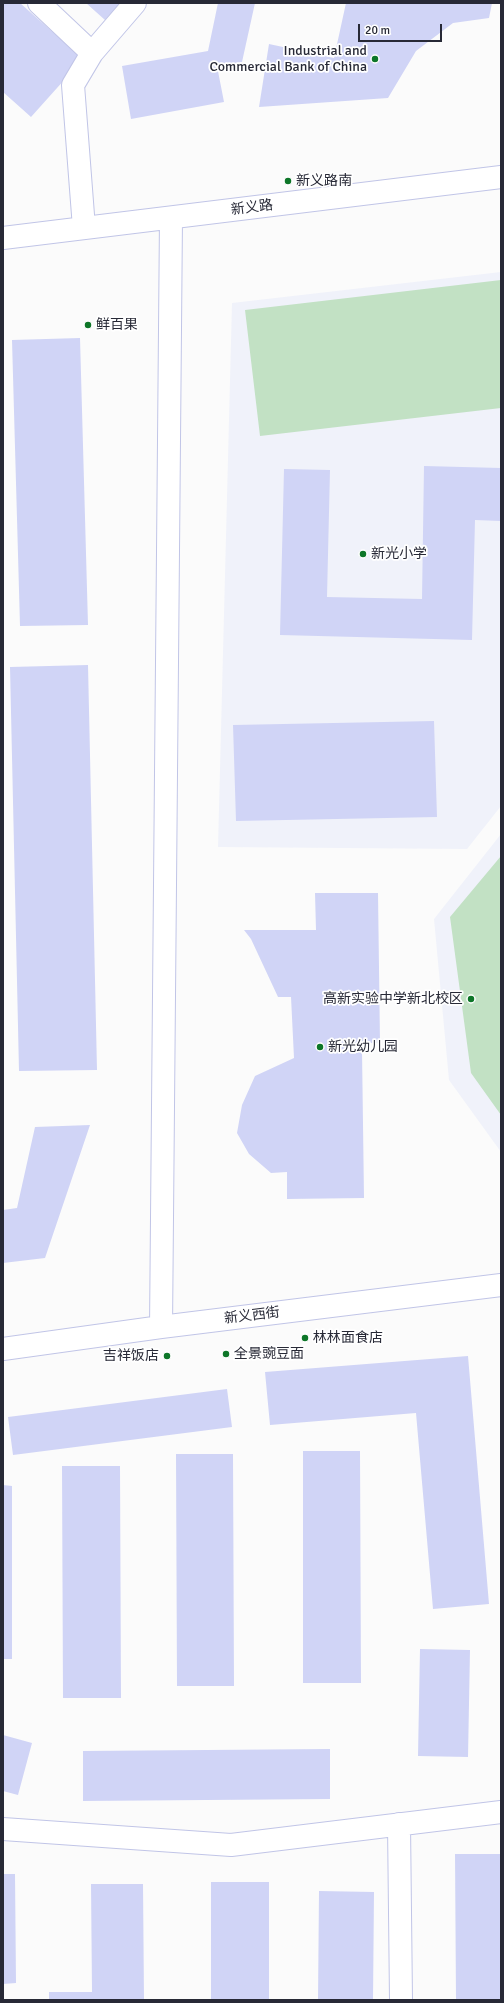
<!DOCTYPE html>
<html>
<head>
<meta charset="utf-8">
<style>
  body { margin:0 }
  #map { position:relative; width:504px; height:2003px; overflow:hidden; background:#fbfbfb; font-family:Signika,sans-serif }
  canvas { display:block }
  .frame { position:absolute; inset:0; border:4px solid #272936; pointer-events:none }
  .scale { position:absolute; left:358px; top:24px; width:84px; height:18px; box-sizing:border-box; border:2px solid #272936; border-top:0; padding-left:5px; font-size:12px; line-height:14px; white-space:nowrap; color:#272936; -webkit-text-stroke:3px #fff; paint-order:stroke }
</style>
</head>
<body>
<div id="map">
<canvas width="504" height="2003"></canvas>
<div class="frame"></div>
<div class="scale">20 m</div>
</div>
<script>
const c = document.querySelector('canvas').getContext('2d');
c.lineJoin = 'round';
function fill(path, color) { c.fillStyle = color; c.fill(path, 'evenodd'); }
const poly = rows => new Path2D(rows.map(r => 'M' + r).join(''));
function strokePath(path, color, width, dash) { c.strokeStyle = color; c.lineWidth = width; c.lineCap = dash ? 'butt' : 'round'; c.setLineDash(dash || []); c.stroke(path); }
function label(font, color, halo, rows, align = 'center') {
  c.font = font + ' Signika,"Noto Sans SC",sans-serif'; c.lineWidth = 3.5; c.setLineDash([]); c.textBaseline = 'middle'; c.strokeStyle = halo; c.fillStyle = color; for (const [text, x, y, turn = 0] of rows) {
    c.save(); c.translate(x, y); c.rotate((+turn || 0) * Math.PI / 180); c.textAlign = isNaN(turn) ? turn : align; if (halo) c.strokeText(text, 0, 0); c.fillText(text, 0, 0); c.restore();
  }
}
fill(poly([
  [501,272,501,806,467,849,218,847,232,303],
  [501,834,501,1152,449,1080,434,919]
]), '#f0f2fa');
fill(poly([
  [501,280,501,408,260,436,245,310],
  [501,856,501,1115,471,1073,450,917]
]), '#c2e1c4');
fill(poly([
  [3,3,20,3,83,59,31,117,3,92],
  [86,3,120,3,105,20],
  [218,3,255,3,242,62,217,66,224,102,131,119,122,66,208,51],
  [346,3,492,3,489,18,453,23,416,51,388,98,259,107,269,44,334,58],
  [80,338,88,625,20,626,12,340],
  [424,466,501,468,501,521,475,520,472,640,280,635,284,469,330,470,327,597,422,599],
  [88,665,97,1070,19,1071,10,667],
  [434,721,437,817,236,821,233,725],
  [315,893,378,893,380,1043,348,1043,348,1050,362,1050,364,1198,287,1199,287,1172,271,1173,249,1154,237,1133,242,1105,255,1076,294,1058,291,997,278,997,251,939,244,930,316,930],
  [90,1125,45,1258,3,1263,3,1210,17,1208,35,1127],
  [468,1356,489,1604,433,1609,416,1413,270,1425,265,1372],
  [227,1389,232,1427,13,1455,8,1417],
  [303,1451,360,1451,361,1683,303,1683],
  [176,1454,233,1454,234,1686,177,1686],
  [62,1466,120,1466,121,1698,63,1698],
  [3,1485,12,1486,12,1659,3,1659],
  [420,1649,470,1650,468,1757,418,1756],
  [3,1735,32,1743,18,1795,3,1791],
  [330,1749,330,1799,83,1801,83,1751],
  [455,1854,501,1854,501,2000,456,2000],
  [3,1874,15,1874,16,1983,3,1984],
  [211,1882,269,1882,269,2000,211,2000],
  [91,1884,143,1884,144,2000,49,2000,49,1992,92,1992],
  [319,1891,374,1892,373,2000,318,2000]
]), '#d0d4f6');
const minor = poly([
  [39,3,92,53,135,3],
  [84,228,73,85,92,53],
  [3,238,501,177],
  [161,1327,171,218],
  [3,1349,161,1327,501,1285],
  [399,1824,401,2000],
  [3,1829,231,1845,501,1812]
]);
strokePath(minor, '#c1c5e7', 24);
strokePath(minor, '#fff', 22);
for (const [x, y, r, color] of [
  [375,59,4,"#0d7628"],
  [288,181,4,"#0d7628"],
  [88,325,4,"#0d7628"],
  [363,554,4,"#0d7628"],
  [471,999,4,"#0d7628"],
  [320,1047,4,"#0d7628"],
  [305,1338,4,"#0d7628"],
  [226,1354,4,"#0d7628"],
  [167,1356,4,"#0d7628"]
]) { const dot = new Path2D(); dot.arc(x, y, r, 0, 2 * Math.PI); c.fillStyle = color; c.fill(dot); strokePath(dot, '#fff', 1.5); }
label('14px', '#272936', '#fff', [
  ["Industrial and",367,51,"right"],
  ["Commercial Bank of China",367,67,"right"],
  ["新义路南",296,181],
  ["鲜百果",96,325],
  ["新光小学",371,554],
  ["高新实验中学新北校区",463,999,"right"],
  ["新光幼儿园",328,1047],
  ["林林面食店",313,1338],
  ["全景豌豆面",234,1354],
  ["吉祥饭店",159,1356,"right"]
], 'left');
label('14px', '#272936', '#fff', [
  ["新义路",252,208,-7],
  ["新义西街",252,1316,-7]
]);
</script>
</body>
</html>
